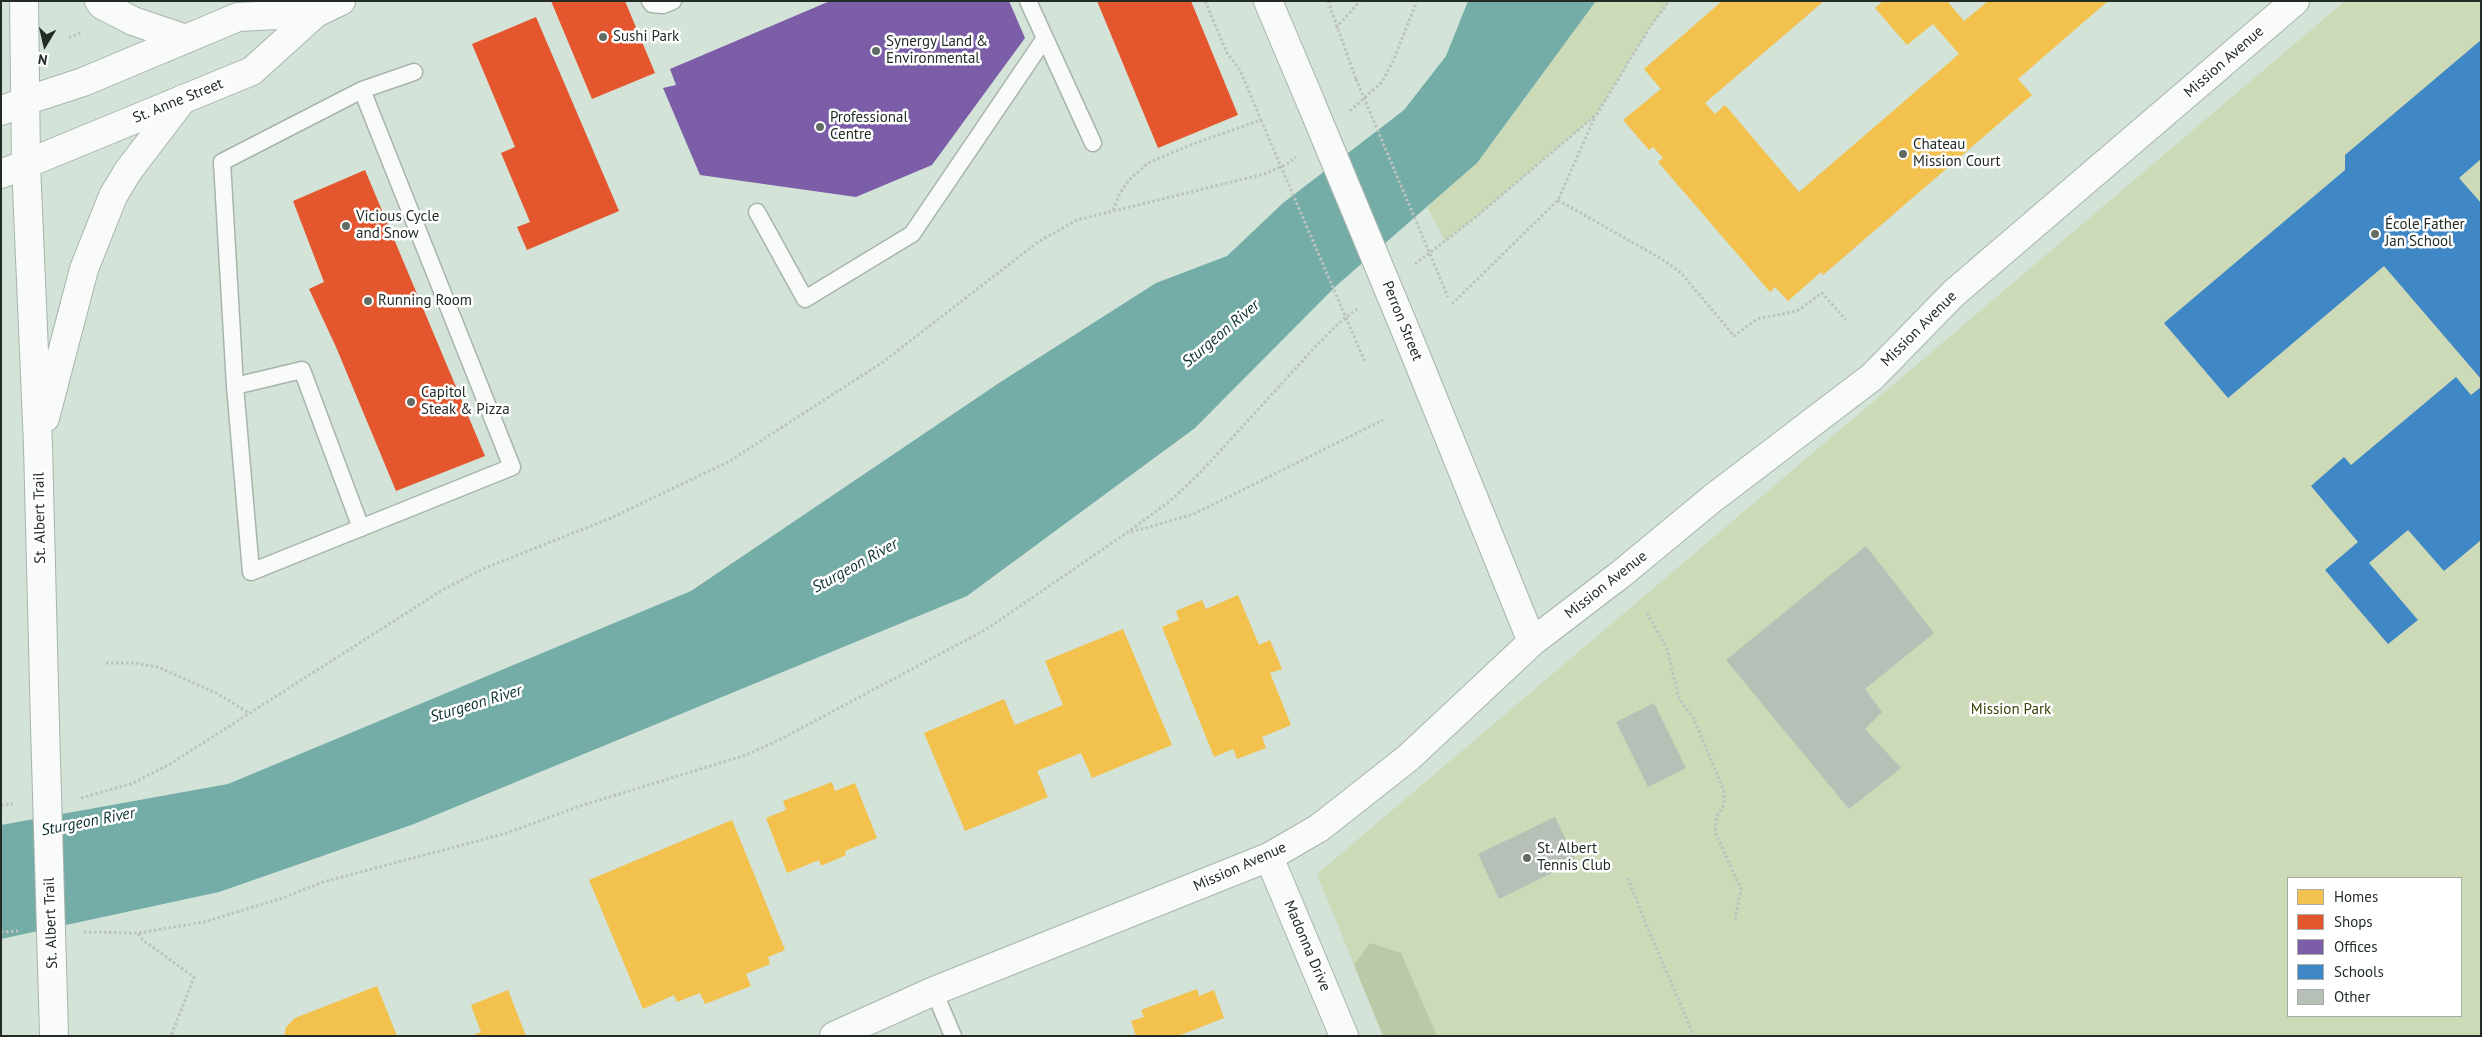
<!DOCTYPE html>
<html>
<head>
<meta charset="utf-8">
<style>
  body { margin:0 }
  #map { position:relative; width:2482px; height:1037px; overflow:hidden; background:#d3e3d8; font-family:"PT Sans",sans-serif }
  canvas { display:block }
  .frame { position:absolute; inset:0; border:2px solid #222c25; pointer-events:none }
  .legend { position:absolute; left:2287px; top:877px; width:175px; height:140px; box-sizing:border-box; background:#fff; border:1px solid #a7aba8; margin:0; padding:6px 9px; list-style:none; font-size:15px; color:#222c25 }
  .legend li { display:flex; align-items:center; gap:10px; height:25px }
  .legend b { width:25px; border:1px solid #a7aba8 }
  .north { position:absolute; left:20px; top:20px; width:50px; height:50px; -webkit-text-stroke:4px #fff; paint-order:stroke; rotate:189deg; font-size:14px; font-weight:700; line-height:20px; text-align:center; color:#222c25 }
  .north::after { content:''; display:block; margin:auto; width:18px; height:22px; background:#222c25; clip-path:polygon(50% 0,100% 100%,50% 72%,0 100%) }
</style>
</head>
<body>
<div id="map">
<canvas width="2482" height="1037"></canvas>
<div class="frame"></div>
<ul class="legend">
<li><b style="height:14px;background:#f2c14e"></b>Homes</li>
<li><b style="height:14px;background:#e4572e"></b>Shops</li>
<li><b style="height:14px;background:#7b5ea7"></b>Offices</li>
<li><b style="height:14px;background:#3f88c5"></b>Schools</li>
<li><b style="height:14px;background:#b6c0b6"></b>Other</li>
</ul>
<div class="north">N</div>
</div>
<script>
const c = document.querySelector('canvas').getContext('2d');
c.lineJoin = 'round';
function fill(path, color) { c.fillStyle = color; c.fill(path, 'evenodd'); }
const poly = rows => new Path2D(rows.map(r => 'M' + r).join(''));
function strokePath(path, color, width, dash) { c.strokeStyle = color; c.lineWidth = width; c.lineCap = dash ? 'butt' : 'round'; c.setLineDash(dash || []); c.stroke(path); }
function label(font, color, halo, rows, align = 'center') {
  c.font = font + ' "PT Sans",sans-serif'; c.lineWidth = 5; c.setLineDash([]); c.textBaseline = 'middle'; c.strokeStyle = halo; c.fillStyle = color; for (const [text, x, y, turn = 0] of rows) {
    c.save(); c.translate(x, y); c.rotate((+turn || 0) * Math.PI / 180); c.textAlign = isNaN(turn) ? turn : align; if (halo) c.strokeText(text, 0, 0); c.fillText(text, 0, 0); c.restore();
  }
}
fill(poly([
  [1596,1,1669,1,1650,27,1597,114,1476,217,1445,241,1427,207,1477,163],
  [2345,1,2481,1,2481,1036,1383,1036,1317,874],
  [2288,878,2461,878,2461,1016,2288,1016]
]), '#ccdab8');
fill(poly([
  [1370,943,1401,953,1437,1036,1383,1036,1354,965]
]), '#bcc9a7');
fill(poly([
  [1468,1,1596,1,1477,163,1336,286,1195,428,967,596,414,824,219,892,1,939,1,825,228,784,691,591,999,383,1156,283,1227,256,1283,203,1404,110,1446,56]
]), '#74ada8');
fill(poly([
  [1722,1,1824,1,1705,103,1715,114,1725,105,1799,192,1959,54,1933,24,1907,45,1875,8,1883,1,1947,1,1964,21,1988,1,2108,1,2018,79,2032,95,1823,275,1821,272,1788,301,1775,287,1770,292,1658,162,1663,158,1653,147,1649,150,1623,120,1661,89,1644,69],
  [1238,595,1259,645,1270,640,1282,669,1270,673,1291,725,1262,737,1266,748,1237,759,1233,749,1214,757,1162,627,1179,620,1176,611,1202,600,1206,609],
  [1123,629,1172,745,1092,778,1081,753,1037,771,1048,797,965,831,924,733,1004,699,1015,725,1063,705,1045,661],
  [832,782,835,791,855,783,877,838,845,851,846,855,821,866,819,860,787,873,766,818,786,810,783,801],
  [732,820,785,950,768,957,770,964,746,974,751,986,705,1004,700,993,677,1002,674,995,643,1009,589,880],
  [377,986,397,1036,284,1036,286,1027,295,1018],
  [1197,989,1199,996,1214,990,1224,1018,1178,1036,1136,1036,1131,1021,1144,1017,1141,1010],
  [508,990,526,1036,471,1036,481,1032,471,1005]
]), '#f2c14e');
fill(poly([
  [551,1,625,1,655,73,592,99],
  [1097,1,1191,1,1238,115,1158,148],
  [536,17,619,211,527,250,517,227,530,222,501,153,515,147,472,44],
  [365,170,485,456,396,491,336,347,309,289,324,282,293,201]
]), '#e4572e');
fill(poly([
  [830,1,1009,1,1025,38,932,165,856,197,700,175,663,88,676,85,670,69]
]), '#7b5ea7');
fill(poly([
  [2481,40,2481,159,2459,178,2481,203,2481,379,2384,266,2228,398,2164,323,2345,170,2345,155],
  [2456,377,2471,395,2481,387,2481,540,2444,571,2408,530,2369,563,2418,620,2388,644,2325,570,2358,542,2311,486,2344,457,2351,465]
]), '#3f88c5');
fill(poly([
  [1866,546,1934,633,1865,689,1882,712,1865,729,1901,768,1849,809,1726,660],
  [1654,703,1686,768,1648,787,1616,722],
  [1555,817,1576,861,1499,899,1478,854]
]), '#b6c0b6');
const service = poly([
  [650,1,652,4,663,5,673,1],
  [1028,1,1093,143],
  [362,90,512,467,251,572,235,386,222,162,362,90,414,72],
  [757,212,805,299,912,234,1045,38],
  [235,386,302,370,361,528],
  [934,991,953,1036]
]);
const minor = poly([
  [1269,857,1344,1036]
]);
const tertiary = poly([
  [1268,1,1311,103],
  [25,101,83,82,238,17,316,13],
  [26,164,252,71,316,13,341,1],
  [1407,334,1532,642],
  [834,1036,934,991,1269,857,1319,828,1408,758,1532,642,1621,574,1713,498,1872,377,1954,293,2295,1]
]);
const secondary = poly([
  [1,111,25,101],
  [1,174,26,164]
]);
const primary = poly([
  [24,1,26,164,38,446,45,726],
  [99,1,102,5,133,21,186,39],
  [45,418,84,269,113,196,128,171,183,99],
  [53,999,54,1036]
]);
strokePath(service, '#a8b4ab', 19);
strokePath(minor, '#a8b4ab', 30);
strokePath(tertiary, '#a8b4ab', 30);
strokePath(secondary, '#a8b4ab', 30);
strokePath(primary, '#a8b4ab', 30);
strokePath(poly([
  [1328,1,1356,79],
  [1336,28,1360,1],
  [69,38,82,32],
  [1350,111,1382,82,1393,61,1417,1],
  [1558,200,1665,261,1681,273,1734,336,1757,319,1797,311,1822,293,1846,320],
  [1113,210,1120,193,1129,180,1148,163,1193,144,1261,120,1240,70,1227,53,1205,1],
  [1415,264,1476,217,1597,114,1650,27,1669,1],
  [1452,304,1558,200,1595,117],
  [1131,532,1194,514,1383,420],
  [1647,613,1667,649,1679,699,1693,717,1724,791,1724,805,1717,816,1715,832,1741,889,1735,920],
  [106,663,134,663,158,667,218,694,249,713],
  [81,798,131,784,170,764,444,589,485,568,611,518,728,462,883,362,1038,242,1077,220,1264,174,1287,164,1296,157],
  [1,805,13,804],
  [1628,878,1646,924,1694,1036],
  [1,932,18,931],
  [84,932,138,933,204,922,280,899,323,882,507,833,577,807,746,755,779,740,985,630,1128,532,1170,501,1199,474,1316,346,1339,323,1358,308],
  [138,934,144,941,194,977,171,1036]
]), '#bdc2bf', 3, [2.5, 2.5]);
strokePath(service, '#f8fbf9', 16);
strokePath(minor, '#f8fbf9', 28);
strokePath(tertiary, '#f8fbf9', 28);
strokePath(secondary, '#f8fbf9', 28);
strokePath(primary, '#f8fbf9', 28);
const tertiaryBridge = poly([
  [1311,103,1407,334]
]);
const primaryBridge = poly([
  [45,726,53,999]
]);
strokePath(tertiaryBridge, '#a8b4ab', 30, []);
strokePath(primaryBridge, '#a8b4ab', 30, []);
strokePath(poly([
  [1356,79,1448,297],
  [1261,120,1365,362]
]), '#bdc2bf', 3, [2.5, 2.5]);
strokePath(tertiaryBridge, '#f8fbf9', 28);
strokePath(primaryBridge, '#f8fbf9', 28);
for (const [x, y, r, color] of [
  [603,37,5,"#606c64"],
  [876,51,5,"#606c64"],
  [820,127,5,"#606c64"],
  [1903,154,5,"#606c64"],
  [346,226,5,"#606c64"],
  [2375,234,5,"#606c64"],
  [368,301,5,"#606c64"],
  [411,402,5,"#606c64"],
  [1527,858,5,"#606c64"]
]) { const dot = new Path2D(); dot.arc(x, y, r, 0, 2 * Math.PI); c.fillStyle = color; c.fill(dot); strokePath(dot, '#fff', 2); }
label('15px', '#222c25', '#fff', [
  ["Sushi Park",613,37],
  ["Synergy Land &",886,42],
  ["Environmental",886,59],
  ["Professional",830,118],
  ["Centre",830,135],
  ["Chateau",1913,145],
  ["Mission Court",1913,162],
  ["Vicious Cycle",356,217],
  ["and Snow",356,234],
  ["École Father",2385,225],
  ["Jan School",2385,242],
  ["Running Room",378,301],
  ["Capitol",421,393],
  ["Steak & Pizza",421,410],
  ["St. Albert",1537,849],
  ["Tennis Club",1537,866]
], 'left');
label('15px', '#222c25', '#fff', [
  ["Mission Avenue",2224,62,-41],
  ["St. Anne Street",178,101,-22],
  ["Perron Street",1402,321,68],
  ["Mission Avenue",1919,329,-45],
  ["St. Albert Trail",40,518,-91],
  ["Mission Avenue",1606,585,-38],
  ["Mission Avenue",1240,867,-24],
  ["St. Albert Trail",51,923,-92],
  ["Madonna Drive",1307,946,67]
]);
label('15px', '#373f00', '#fff', [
  ["Mission Park",2011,710]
]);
label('italic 16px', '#0c3230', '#fff', [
  ["Sturgeon River",1221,334,-40],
  ["Sturgeon River",855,566,-29],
  ["Sturgeon River",476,704,-17],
  ["Sturgeon River",88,822,-11]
]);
</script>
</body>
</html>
